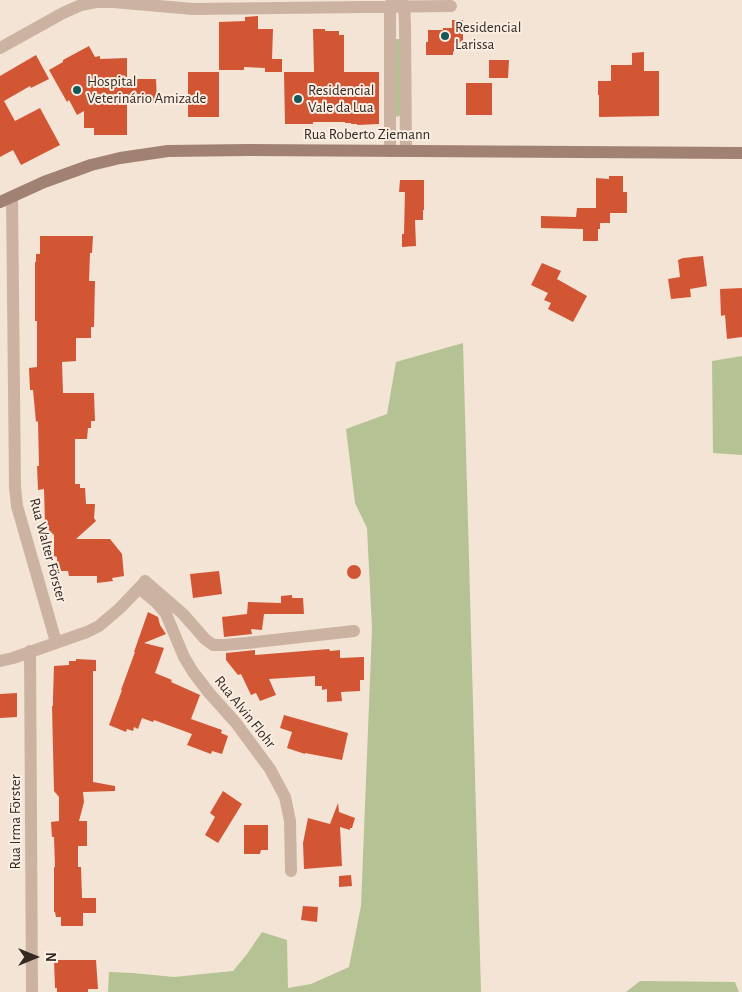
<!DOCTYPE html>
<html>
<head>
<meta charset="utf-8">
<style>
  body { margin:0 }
  #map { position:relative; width:742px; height:992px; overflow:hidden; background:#f3e4d5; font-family:"Alegreya Sans",sans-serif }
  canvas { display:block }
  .north { position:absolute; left:10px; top:932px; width:50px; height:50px; -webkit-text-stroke:4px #fbeee2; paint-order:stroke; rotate:90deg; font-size:14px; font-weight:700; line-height:20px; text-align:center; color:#352924 }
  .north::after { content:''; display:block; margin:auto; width:18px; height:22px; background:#352924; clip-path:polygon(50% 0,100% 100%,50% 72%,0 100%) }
</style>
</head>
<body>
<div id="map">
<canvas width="742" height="992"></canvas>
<div class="north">N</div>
</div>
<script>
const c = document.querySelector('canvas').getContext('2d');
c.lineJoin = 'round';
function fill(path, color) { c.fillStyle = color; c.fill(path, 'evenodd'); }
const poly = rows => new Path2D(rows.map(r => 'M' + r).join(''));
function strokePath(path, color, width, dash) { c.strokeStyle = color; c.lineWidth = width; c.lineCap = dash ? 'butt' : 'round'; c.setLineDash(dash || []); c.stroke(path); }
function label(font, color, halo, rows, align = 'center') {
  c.font = font + ' "Alegreya Sans",sans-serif'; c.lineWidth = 4; c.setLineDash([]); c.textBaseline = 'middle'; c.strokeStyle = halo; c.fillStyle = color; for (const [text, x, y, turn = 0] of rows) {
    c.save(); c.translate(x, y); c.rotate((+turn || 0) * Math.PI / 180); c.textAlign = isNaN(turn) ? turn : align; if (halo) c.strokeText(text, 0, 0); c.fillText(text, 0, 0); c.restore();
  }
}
fill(poly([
  [396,39,399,39,400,40,400,115,398,117,396,116],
  [463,343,481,992,108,992,109,972,133,973,174,977,233,971,247,954,262,932,287,940,288,988,311,984,349,967,361,906,372,629,367,528,355,503,346,429,387,414,396,362],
  [742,356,742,455,713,453,712,361],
  [640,981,735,982,739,992,626,992]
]), '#b5c394');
fill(poly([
  [258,16,258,29,273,29,272,59,282,59,282,72,265,72,265,68,244,67,244,70,219,70,219,22,245,21,245,17],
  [452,20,463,20,463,43,454,43,454,52,453,51,453,55,426,55,426,42,428,42,428,30,443,30,443,28,452,28],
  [313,29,325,29,325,31,339,31,339,35,344,35,344,72,379,72,379,124,357,125,357,124,351,124,351,123,345,123,345,122,313,122,313,124,285,124,284,72,314,72],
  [89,46,95,57,100,56,100,59,127,58,127,79,156,79,157,103,127,103,127,135,94,135,94,128,84,128,84,111,77,115,69,100,67,102,49,70,63,62,63,60],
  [644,52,644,71,659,71,659,116,599,117,599,95,598,95,598,81,611,81,611,65,632,65,632,53],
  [36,55,49,79,31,88,30,86,4,101,15,121,40,108,60,145,21,165,13,150,0,157,0,76],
  [489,60,509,60,508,78,489,78],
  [188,72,219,72,219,117,188,117],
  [466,83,492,83,492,115,466,115],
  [609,176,623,176,623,192,627,192,627,213,610,213,610,223,600,223,600,229,598,229,598,241,583,241,583,229,541,228,541,216,576,217,577,208,596,208,596,178,609,179],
  [400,180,424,180,424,210,423,210,423,220,415,220,416,246,402,247,402,234,404,234,405,192,399,192],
  [40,236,93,236,92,253,90,253,89,281,95,281,94,327,91,327,91,338,76,338,76,361,62,362,63,393,94,393,95,421,91,421,91,428,88,428,87,439,75,439,75,484,80,484,80,488,85,488,86,504,95,504,94,518,96,521,76,539,110,539,122,554,124,576,112,578,113,581,97,583,97,576,69,576,68,571,57,571,57,557,54,556,54,535,49,530,45,523,44,489,38,490,37,466,39,466,38,421,36,422,33,390,30,390,29,368,37,367,37,321,35,321,35,262,36,262,36,254,40,254],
  [703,256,707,286,690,289,691,297,671,299,668,279,680,277,678,260,683,258],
  [542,263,561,271,557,279,587,296,573,322,548,309,551,303,544,300,548,293,531,285],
  [742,288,742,337,727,339,725,315,721,316,720,289],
  '347 572a7 7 0 1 1 14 0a7 7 0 1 1-14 0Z',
  [219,571,222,594,193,598,190,574],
  [292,595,292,598,303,598,304,614,264,614,262,630,251,629,252,634,224,637,222,617,247,614,248,602,281,603,281,596],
  [148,612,158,617,160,625,166,634,144,643,164,648,155,673,172,680,171,682,200,695,191,719,222,730,221,733,228,736,222,754,212,751,211,754,187,745,192,734,154,720,153,722,142,718,138,729,134,727,133,731,127,729,126,732,109,725,122,690,121,690,135,652,134,652],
  [329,649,330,651,340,650,340,658,364,657,364,680,360,680,360,691,341,692,342,701,327,702,327,689,322,690,322,686,315,686,315,676,269,679,276,695,260,701,256,693,251,695,241,674,238,675,226,660,226,653,255,650,255,655],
  [76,659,96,660,96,671,93,671,93,782,115,786,115,791,83,792,84,802,79,821,87,821,87,846,78,846,78,867,81,867,82,898,96,898,96,913,83,913,83,926,61,926,61,917,56,917,55,912,54,912,54,867,55,867,54,837,52,837,51,822,59,821,59,797,54,791,52,706,53,706,53,698,54,666,69,665,69,661,76,661],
  [17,693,17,717,0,718,0,694],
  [284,715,348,733,342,760,305,753,305,754,287,748,292,732,280,728],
  [223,791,242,804,218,843,205,835,215,817,210,813],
  [338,803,339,812,355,818,352,828,350,828,350,830,340,827,342,866,304,869,303,843,308,818,330,824],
  [244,825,268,825,268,850,261,850,260,854,244,854],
  [351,875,352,886,339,887,339,876],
  [303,906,318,907,317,922,301,920],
  [54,960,96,960,98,989,88,989,88,992,57,992,57,988,55,988]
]), '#d25534');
strokePath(poly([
  [402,0,404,7,405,23,406,151],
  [0,48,63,13,81,5,96,2,113,2,193,9,451,6],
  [390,151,390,7,392,0],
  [12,197,15,487,17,506,56,642],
  [145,581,183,614,205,639,213,645,224,645,247,643,354,631],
  [139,588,156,602,166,614,184,657,193,672,210,694,236,723,270,769,285,797,290,821,291,871],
  [30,651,32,992],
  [0,661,13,658,87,632,99,626,120,608,144,583]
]), '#ccb3a1', 12);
strokePath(poly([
  [0,202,44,182,91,165,120,158,168,151,248,150,742,153]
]), '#a08172', 12);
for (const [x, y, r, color] of [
  [445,36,5,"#16585a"],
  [77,90,5,"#16585a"],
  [298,99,5,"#16585a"]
]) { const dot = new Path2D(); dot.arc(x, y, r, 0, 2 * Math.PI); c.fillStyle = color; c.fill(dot); strokePath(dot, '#fbeee2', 2); }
label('15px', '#352924', '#fbeee2', [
  ["Residencial",455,27],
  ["Larissa",455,44],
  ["Hospital",87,81],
  ["Veterinário Amizade",87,98],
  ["Residencial",308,90],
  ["Vale da Lua",308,107]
], 'left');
label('15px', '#352924', '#fbeee2', [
  ["Rua Roberto Ziemann",367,134],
  ["Rua Walter Förster",48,550,75],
  ["Rua Alvin Flohr",245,712,51],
  ["Rua Irma Förster",15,822,-90]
]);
</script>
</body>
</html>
